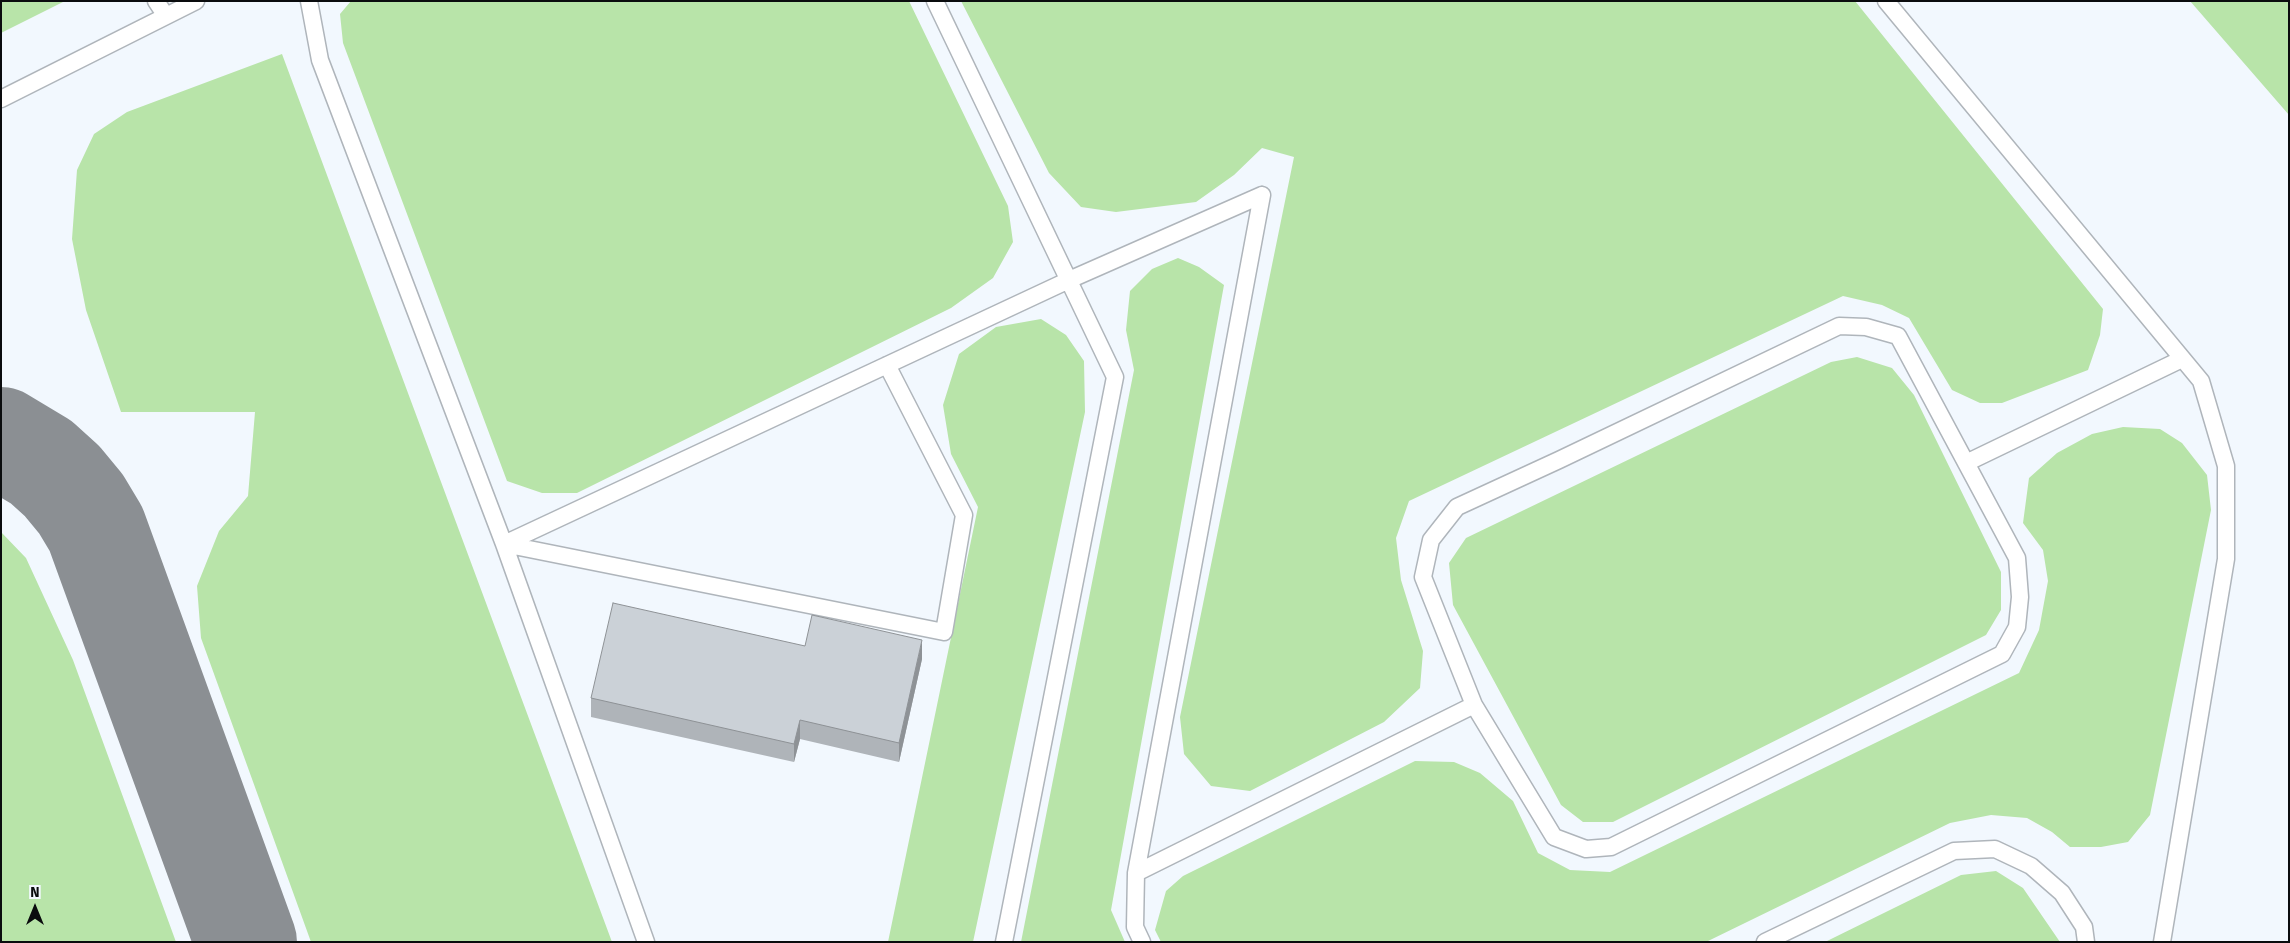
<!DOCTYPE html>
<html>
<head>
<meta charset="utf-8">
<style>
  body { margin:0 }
  #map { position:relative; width:2290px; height:943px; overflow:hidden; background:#f2f8fe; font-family:"Fira Sans",sans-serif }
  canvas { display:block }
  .frame { position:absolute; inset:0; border:2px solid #0a0c0e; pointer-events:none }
  .north { position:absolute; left:10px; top:883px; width:50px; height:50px; -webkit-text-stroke:4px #f2f8fe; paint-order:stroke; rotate:0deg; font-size:14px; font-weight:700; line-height:20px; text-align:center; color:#0a0c0e }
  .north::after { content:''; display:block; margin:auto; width:18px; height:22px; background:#0a0c0e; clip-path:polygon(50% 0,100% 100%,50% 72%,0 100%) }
</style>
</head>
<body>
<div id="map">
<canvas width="2290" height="943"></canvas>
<div class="frame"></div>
<div class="north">N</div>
</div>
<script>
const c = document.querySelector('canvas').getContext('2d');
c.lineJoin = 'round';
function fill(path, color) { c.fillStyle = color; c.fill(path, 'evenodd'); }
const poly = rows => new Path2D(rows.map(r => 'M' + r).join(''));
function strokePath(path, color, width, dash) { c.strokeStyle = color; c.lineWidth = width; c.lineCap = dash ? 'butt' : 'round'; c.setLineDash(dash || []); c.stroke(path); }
fill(poly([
  [1,1,65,1,1,33],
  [351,1,909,1,1008,206,1013,242,993,278,951,308,577,493,542,493,507,481,343,43,340,14],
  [961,1,1855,1,2103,309,2100,335,2088,370,2002,403,1980,403,1952,390,1909,318,1882,305,1843,296,1409,501,1396,538,1401,580,1423,651,1420,688,1384,722,1250,791,1211,786,1184,754,1180,717,1294,157,1262,148,1234,175,1196,202,1116,212,1081,207,1049,173],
  [2190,1,2289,1,2289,115],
  [282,54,612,942,311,942,201,638,197,586,219,531,248,496,255,412,121,412,86,310,72,239,77,170,94,134,127,112],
  [1178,258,1199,267,1224,285,1111,910,1125,942,1021,942,1134,370,1126,330,1130,291,1152,269],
  [1041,319,1066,335,1084,361,1085,412,973,942,888,942,978,507,951,454,943,405,959,354,996,327],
  [1857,357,1892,368,1914,395,2001,572,2001,610,1986,635,1613,822,1583,822,1561,805,1453,605,1449,563,1466,538,1831,362],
  [2123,427,2160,429,2182,443,2207,475,2211,510,2150,815,2128,842,2101,847,2070,847,2052,832,2027,818,1991,815,1950,823,1706,942,1161,942,1155,930,1166,891,1183,876,1415,761,1454,762,1480,773,1513,801,1538,853,1570,870,1610,872,2019,673,2039,630,2048,581,2043,550,2023,523,2029,478,2057,453,2092,434],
  [1,532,26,558,73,660,176,942,1,942],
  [1996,871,2023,888,2060,942,1825,942,1961,875]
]), '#b8e4a9');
strokePath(poly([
  [1,438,41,462,62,481,81,504,96,529,246,942]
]), '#8b8f93', 102);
const lane = poly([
  [156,1,166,16],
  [309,1,320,60,504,544,646,942],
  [935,1,1115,377,1004,942],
  [1886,1,2201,381,2226,466,2226,559,2162,942],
  [1,99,196,1],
  [1839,326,1866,327,1898,336,2017,558,2020,597,2017,627,2002,654,1611,847,1586,849,1554,837,1474,705,1423,577,1431,540,1457,507,1559,460,1839,326],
  [1966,463,2182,359],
  [504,544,1069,280,1262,195],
  [504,544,944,632,964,515,887,365],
  [1136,873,1474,705],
  [1142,942,1135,927,1136,873,1262,195],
  [1765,942,1954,851,1995,849,2031,866,2062,893,2084,927,2086,942]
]);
strokePath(lane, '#afb5bb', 19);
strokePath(lane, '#fff', 16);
fill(poly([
  [805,646,922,659,899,762,800,739,794,762,591,717,591,698]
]), '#afb4b9');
fill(poly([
  [922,640,922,659,899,762,899,743],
  [800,720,800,739,794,762,794,744]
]), '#8e9296');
const building = poly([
  [613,603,805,646,812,615,922,640,899,743,800,720,794,744,591,698,613,603]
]);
fill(building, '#cbd1d7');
strokePath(building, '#8e9296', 1);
</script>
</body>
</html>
